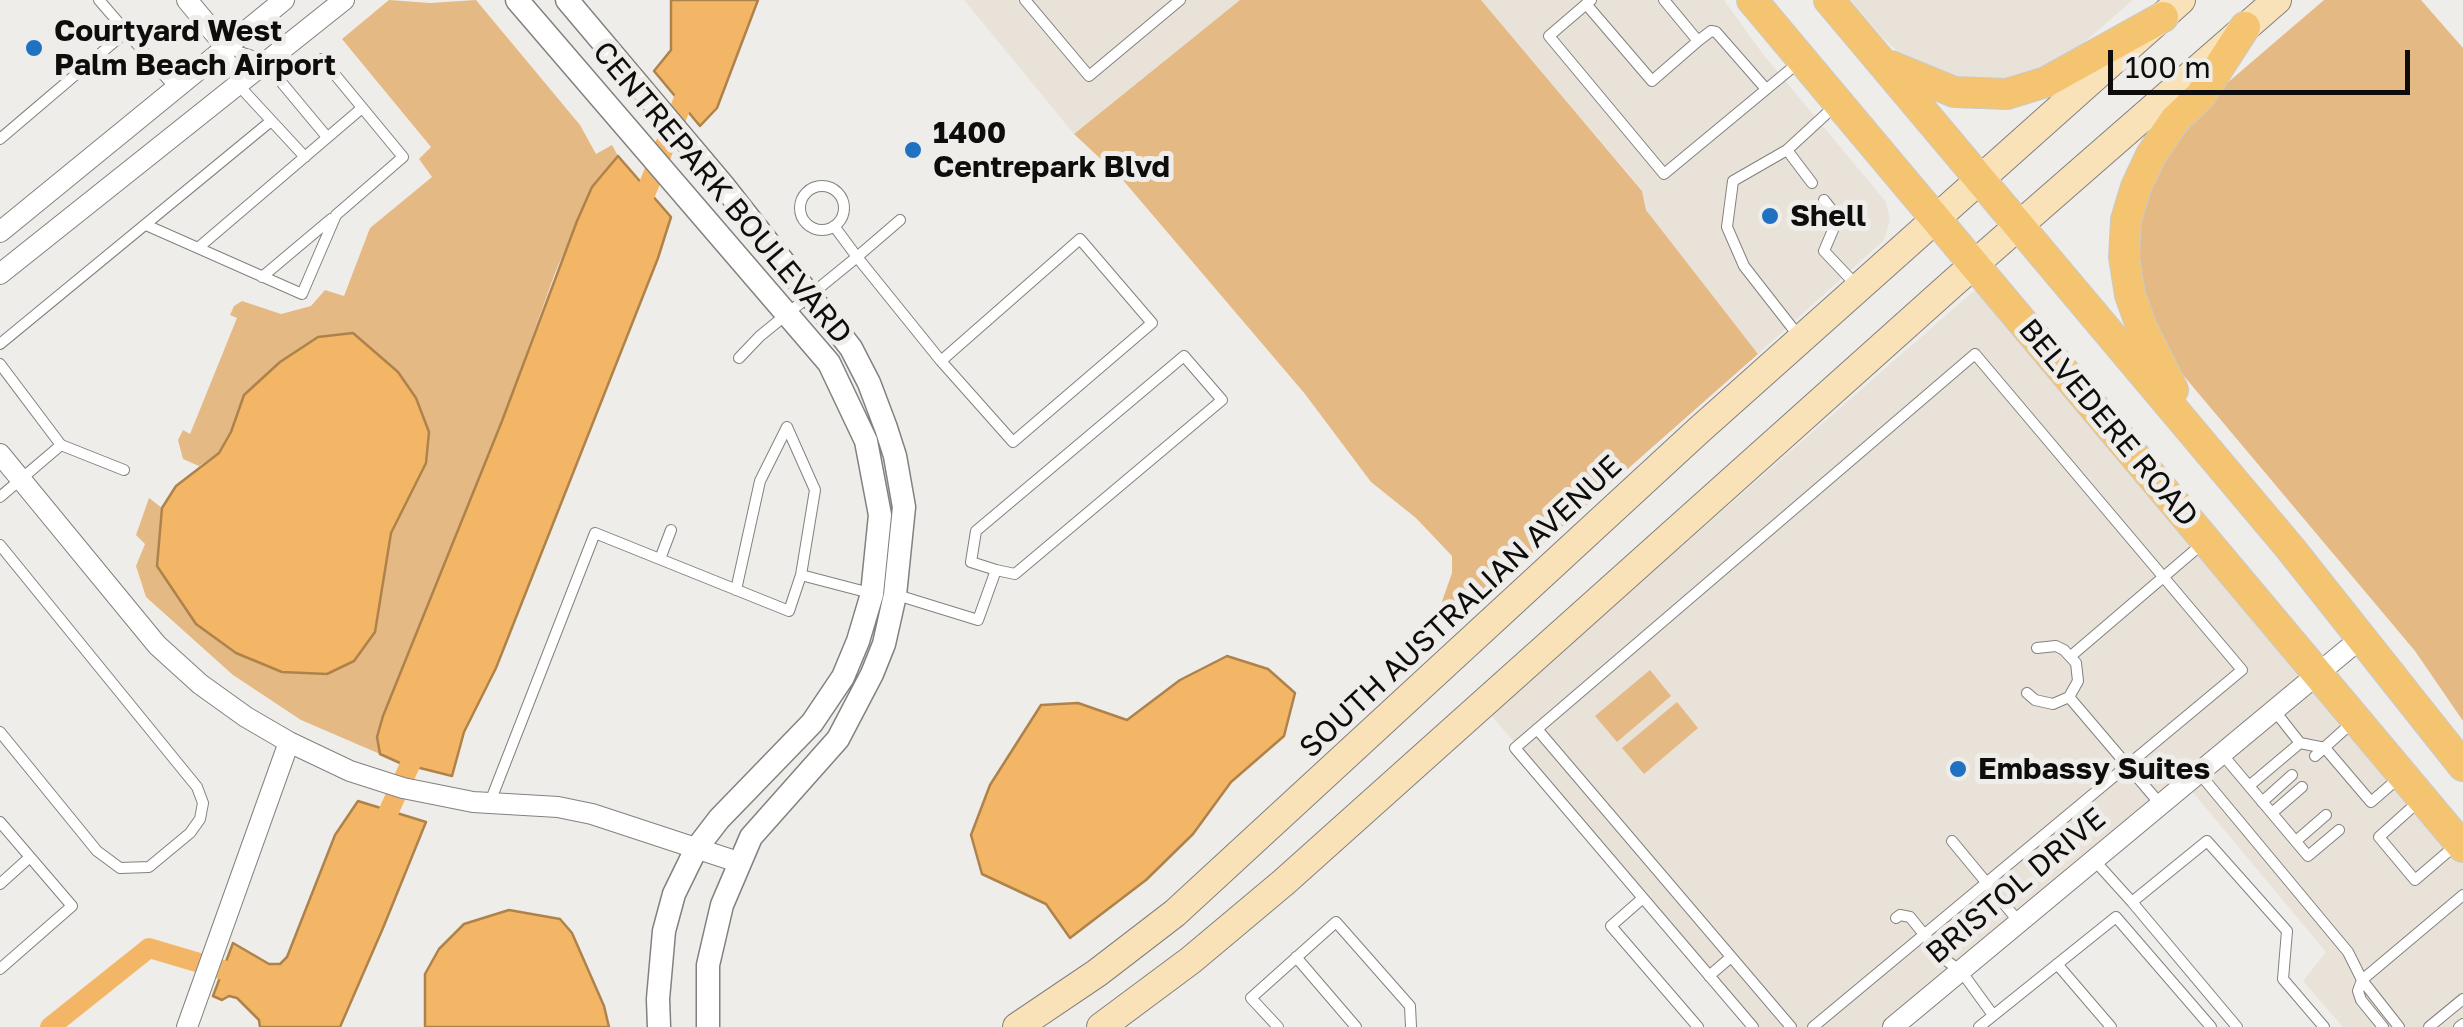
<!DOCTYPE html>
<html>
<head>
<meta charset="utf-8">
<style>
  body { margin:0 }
  #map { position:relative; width:2463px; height:1027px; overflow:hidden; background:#efedea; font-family:"Golos Text",sans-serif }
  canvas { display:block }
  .scale { position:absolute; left:2108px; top:50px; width:302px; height:45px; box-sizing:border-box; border:5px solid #0e0d0c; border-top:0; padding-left:12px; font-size:30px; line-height:35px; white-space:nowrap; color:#0e0d0c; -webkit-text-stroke:8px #efedea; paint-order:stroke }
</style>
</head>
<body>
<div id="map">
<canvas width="2463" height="1027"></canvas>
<div class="scale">100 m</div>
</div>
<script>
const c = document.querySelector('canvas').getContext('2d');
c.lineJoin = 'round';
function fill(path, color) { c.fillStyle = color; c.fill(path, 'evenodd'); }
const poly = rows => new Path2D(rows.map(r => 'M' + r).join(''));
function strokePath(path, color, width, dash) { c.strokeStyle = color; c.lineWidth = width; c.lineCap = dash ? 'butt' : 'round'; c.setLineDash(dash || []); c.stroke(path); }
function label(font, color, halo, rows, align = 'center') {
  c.font = font + ' "Golos Text",sans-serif'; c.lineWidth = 10; c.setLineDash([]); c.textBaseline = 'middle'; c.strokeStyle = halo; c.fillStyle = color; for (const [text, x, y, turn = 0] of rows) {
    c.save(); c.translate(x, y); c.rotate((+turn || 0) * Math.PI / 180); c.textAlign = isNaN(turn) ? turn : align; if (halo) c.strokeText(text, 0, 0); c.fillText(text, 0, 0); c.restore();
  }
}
fill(poly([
  [964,0,1240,0,1074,134],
  [1481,0,1724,0,1762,53,1886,202,1890,220,1884,240,1758,354,1646,210,1642,190],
  [1851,0,2133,0,2072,53,2029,77,1975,85,1909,62,1882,37],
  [1976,289,2463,861,2463,1027,2343,1027,2303,981,2326,952,2181,778,1881,1027,1757,1027,1490,714]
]), '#e9e2d9');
fill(poly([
  [389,0,430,3,476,0,580,125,596,154,612,145,618,156,592,187,555,273,502,421,383,716,377,737,380,754,301,720,233,675,146,597,136,566,145,544,136,535,149,498,162,508,157,566,196,623,375,633,391,533,426,462,429,432,244,395,231,432,218,453,199,466,183,459,178,440,183,430,190,434,237,318,230,315,234,306,242,301,281,314,311,306,325,290,344,296,370,228,432,177,419,159,431,147,342,39],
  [1240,0,1481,0,1642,191,1646,210,1758,354,1453,623,1441,604,1452,573,1452,556,1416,518,1371,482,1305,394,1122,179,1074,134],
  [2324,0,2421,0,2463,48,2463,721,2415,651,2178,369,2157,338,2133,255,2144,187,2191,114],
  [1650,670,1671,696,1617,742,1595,716],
  [1677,702,1698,728,1644,774,1622,748]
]), '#e5b983');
const water = poly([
  [671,0,758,0,717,108,700,126,654,71,671,50,671,0],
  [618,156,671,217,658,258,496,668,464,732,452,776,400,763,380,754,377,737,383,716,502,421,577,221,592,187,618,156],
  [353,333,398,372,416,398,429,432,426,463,391,533,375,632,354,661,327,674,282,672,236,653,196,624,157,566,162,508,176,486,219,453,231,432,244,395,280,362,318,337,353,333],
  [1227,656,1268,669,1295,693,1284,736,1231,782,1193,834,1146,880,1070,938,1046,904,982,874,971,835,990,785,1041,705,1078,703,1127,720,1180,680,1227,656],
  [358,801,426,822,383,928,340,1027,260,1027,259,1020,237,998,229,996,222,1000,213,996,233,943,269,964,280,964,287,957,335,835,358,801],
  [509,910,560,919,572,933,604,1006,609,1027,425,1027,425,974,439,949,464,924,509,910]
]);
fill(water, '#f3b666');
strokePath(water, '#ae834b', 2.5);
strokePath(poly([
  [637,214,692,79],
  [377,837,419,745],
  [50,1027,149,948,247,977]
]), '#f3b666', 20);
const service = poly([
  [99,0,175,88],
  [1025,0,1089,76,1180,0],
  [1591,0,1549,36,1664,174,1798,63],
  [1586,4,1652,81,1698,41,1664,0],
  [1698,41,1711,31,1716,32,1766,89],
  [227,48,262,59,327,137],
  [227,48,235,78,242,89,305,157],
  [0,139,127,31],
  [1787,150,1733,181,1727,227,1744,266,1801,339],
  [1812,183,1787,150,1837,104],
  '800 208a22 22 0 1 1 44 0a22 22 0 1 1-44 0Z',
  [1824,200,1838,218,1824,251,1858,287],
  [146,225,302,294,336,215,403,157,322,59],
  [834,226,857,257,900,220],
  [198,248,362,108],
  [262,277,331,219],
  [0,344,271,121],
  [739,358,760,336,857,257,941,361,1013,442,1152,323,1080,239,941,361],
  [0,364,61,445],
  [0,497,61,445,124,470],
  [0,545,197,787,203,803,200,819,190,833,149,867,120,868,97,851,0,732],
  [660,559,671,530],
  [736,590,760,481,787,427,815,490,801,575],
  [897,595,978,620,996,570,1015,574,1222,400,1184,356,976,531,971,562,996,570],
  [2071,656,2202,544],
  [2027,693,2035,700,2053,704,2069,697,2078,681,2076,663,2064,650,2056,646,2037,648],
  [2069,697,2161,805],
  [2274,710,2300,743],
  [1537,729,1791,1027],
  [2222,754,2308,856,2339,830],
  [2315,756,2355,720],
  [2199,773,2348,952,2362,980,2399,1027],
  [2249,786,2300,743,2325,748,2371,802,2401,776],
  [490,802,595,533,789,611,801,575,870,593],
  [2262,802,2292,775],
  [2418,802,2379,837,2415,880,2457,844],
  [2272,813,2302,787],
  [0,822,30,857,0,884],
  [1952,841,2019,922],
  [2296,841,2326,815],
  [2094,860,2132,902,2207,841,2287,931,2283,979,2324,1027],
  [1643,898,1611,926,1698,1027],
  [2132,902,2237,1027],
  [1896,918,1900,915,1910,917,1944,959,1961,971,1993,1015],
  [1296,957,1356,1027],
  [2057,964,2111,1027],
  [0,969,72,906,30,857],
  [1709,976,1731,957],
  [1278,1027,1251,998,1336,922,1410,1006,1411,1027],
  [1753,1027,1515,748,1975,354,2242,670,1813,1027],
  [1979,1027,2116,917,2211,1027],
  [2383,1027,2361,1000,2358,991,2362,980,2463,895],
  [2429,1027,2463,999],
  [2459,1027,2463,1024]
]);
const minor = poly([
  [187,0,226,47],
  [0,232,284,0],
  [0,274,344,0],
  [0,454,157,645,200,684,246,717,289,742,350,771,403,788,473,802,558,807,592,814,738,862],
  [187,1027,289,742],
  [1893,1027,2361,638]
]);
const tertiary = poly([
  [517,0,829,363,866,441,880,515,872,594,858,641,843,677,812,723,719,819,696,849,674,894,664,931,658,999,659,1027],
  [567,0,723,185,851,348,869,383,886,428,895,456,904,507,895,595,884,644,872,674,838,739,751,837,722,905,708,965,708,1027]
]);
const secondary = poly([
  [1017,1027,1097,973,1175,913,1698,431,2181,0],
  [1101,1027,1191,960,1284,882,1953,283,2277,0]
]);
const primary = poly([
  [1752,0,2463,847],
  [1829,0,2290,548,2463,766],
  [1891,66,1954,92,2007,94,2046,82,2163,17],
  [2173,390,2142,328,2130,295,2124,257,2126,220,2136,187,2151,155,2175,120,2201,95,2245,27]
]);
strokePath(service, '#83817f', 12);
strokePath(minor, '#83817f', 22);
strokePath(tertiary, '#83817f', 25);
strokePath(secondary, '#83817f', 30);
strokePath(primary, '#cacaca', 32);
strokePath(service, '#fff', 10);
strokePath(minor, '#fff', 20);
strokePath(tertiary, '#fff', 22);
strokePath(secondary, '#fae2b8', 28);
strokePath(primary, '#f4c471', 30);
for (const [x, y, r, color] of [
  [34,48,10,"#2071c0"],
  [913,150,10,"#2071c0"],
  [1770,216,10,"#2071c0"],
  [1958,769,10,"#2071c0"]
]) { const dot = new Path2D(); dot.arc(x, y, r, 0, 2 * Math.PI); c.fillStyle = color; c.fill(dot); strokePath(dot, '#efedea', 4); }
label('bold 30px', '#0e0d0c', '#efedea', [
  ["Courtyard West",54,31],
  ["Palm Beach Airport",54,65],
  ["1400",933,133],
  ["Centrepark Blvd",933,167],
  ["Shell",1790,216],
  ["Embassy Suites",1978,769]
], 'left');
label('30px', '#0e0d0c', '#efedea', [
  ["CENTREPARK BOULEVARD",722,193,50],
  ["BELVEDERE ROAD",2108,423,50],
  ["SOUTH AUSTRALIAN AVENUE",1461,607,-43],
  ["BRISTOL DRIVE",2016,886,-40]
]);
</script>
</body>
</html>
